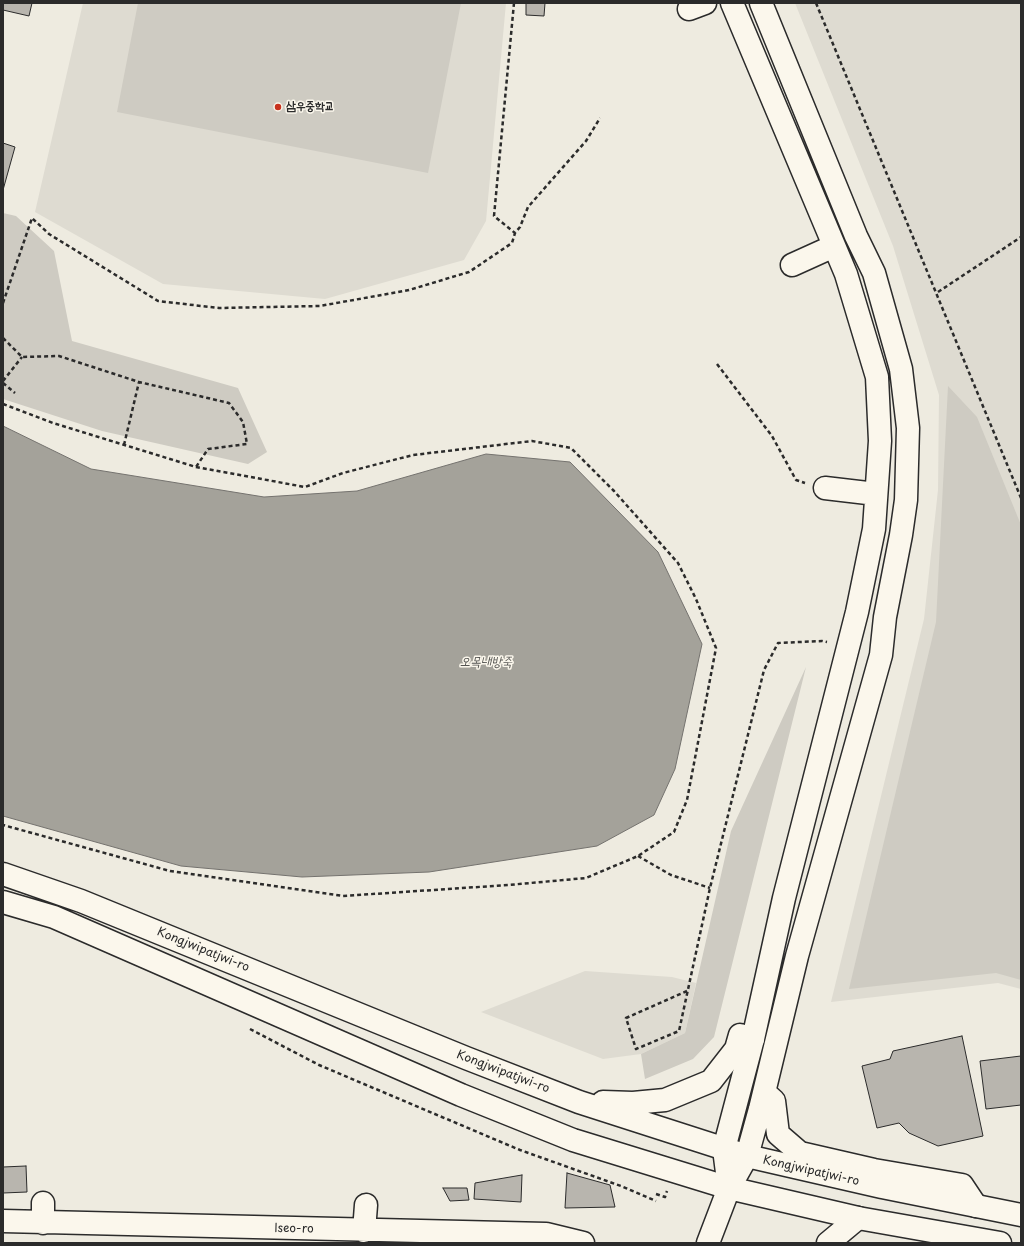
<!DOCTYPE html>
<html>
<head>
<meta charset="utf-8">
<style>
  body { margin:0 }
  #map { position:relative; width:1024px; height:1246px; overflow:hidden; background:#eeebe0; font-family:"Playpen Sans",sans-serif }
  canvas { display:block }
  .frame { position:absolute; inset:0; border:4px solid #2b2b2b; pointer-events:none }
</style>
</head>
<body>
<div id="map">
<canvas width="1024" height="1246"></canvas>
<div class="frame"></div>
</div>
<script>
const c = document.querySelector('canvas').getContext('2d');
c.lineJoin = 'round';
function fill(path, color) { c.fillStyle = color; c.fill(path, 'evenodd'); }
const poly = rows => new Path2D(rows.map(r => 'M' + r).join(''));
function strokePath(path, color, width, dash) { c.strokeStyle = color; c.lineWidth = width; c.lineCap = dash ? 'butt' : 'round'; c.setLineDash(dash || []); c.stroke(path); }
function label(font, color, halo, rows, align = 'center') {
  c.font = font + ' "Playpen Sans","Poor Story",sans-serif'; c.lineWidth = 3; c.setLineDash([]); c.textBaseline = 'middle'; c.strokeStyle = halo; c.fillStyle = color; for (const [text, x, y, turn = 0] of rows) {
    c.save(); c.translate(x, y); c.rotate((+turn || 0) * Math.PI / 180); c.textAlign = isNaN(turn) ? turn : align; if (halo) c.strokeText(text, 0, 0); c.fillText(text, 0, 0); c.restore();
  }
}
fill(poly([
  [83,3,506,3,486,221,464,260,325,299,163,284,35,212],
  [795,3,1021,3,1021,989,998,983,831,1002,924,619,938,490,939,395,893,246],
  [585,971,672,977,696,983,685,1033,641,1054,603,1059,481,1012]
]), '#dedbd1');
fill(poly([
  [138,3,461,3,428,173,117,112],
  [3,213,16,216,54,251,72,341,238,388,267,452,248,464,102,431,3,399],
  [948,386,977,417,1021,525,1021,980,996,973,849,989,936,622],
  [806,667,714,1037,693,1059,645,1079,641,1054,685,1033,731,831]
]), '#cecbc2');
const water = poly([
  [3,426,91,469,264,497,357,491,486,454,570,462,658,552,702,644,675,769,654,815,597,846,429,872,302,877,181,866,3,816,3,426]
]);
fill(water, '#a4a29a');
strokePath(water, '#74726e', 1);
const building = poly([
  [3,3,32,3,29,16,3,10,3,3],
  [526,3,545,3,544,16,526,15,526,3],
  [3,143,15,147,3,190,3,143],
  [962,1036,983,1136,938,1146,909,1133,899,1123,877,1128,862,1066,890,1059,893,1051,962,1036],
  [1021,1056,1021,1105,986,1109,980,1061,1021,1056],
  [26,1166,27,1192,3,1193,3,1167,26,1166],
  [567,1173,610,1185,615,1207,565,1208,567,1173],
  [522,1175,521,1202,474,1199,475,1183,522,1175],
  [443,1188,467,1188,469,1200,450,1201,443,1188]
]);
fill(building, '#b8b5ae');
strokePath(building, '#2b2b2b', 1);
const minor = poly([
  [689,9,705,3],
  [792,265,834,246],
  [825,488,876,494],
  [764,1092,774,1101,778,1134,800,1153,874,1170,962,1185,976,1206],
  [729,1188,724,1149,753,1039,784,898,857,612,874,529,880,441,877,377,846,274,732,3],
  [3,1221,546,1234,583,1243],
  [43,1223,43,1203],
  [364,1231,366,1205],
  [708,1243,729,1188,747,1156,760,1109,797,956,881,655,885,617,901,535,906,500,908,428,901,369,874,273,856,236,761,3],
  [828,1243,858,1218]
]);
const major = poly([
  [3,874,81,901,466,1058,579,1102,747,1156,882,1187,1021,1215],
  [3,902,54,917,461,1095,573,1140,729,1188,858,1218,1000,1243],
  [603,1102,633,1103,665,1100,711,1081,736,1049,740,1035,753,1039]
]);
strokePath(minor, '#2b2b2b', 25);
strokePath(major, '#2b2b2b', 25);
strokePath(poly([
  [514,3,494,216,515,233,520,227,528,207,586,141,600,118],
  [816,3,1021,498],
  [938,292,1021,237],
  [3,303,32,218,49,234,158,301,219,308,320,306,409,290,469,272,512,243,515,233],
  [3,338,22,357,59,356,139,382,229,403,243,422,247,444,208,449,196,467],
  [717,364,772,436,796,480,805,483],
  [3,381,22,357],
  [3,383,15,393],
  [3,404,53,423,196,467,305,487,343,473,413,455,532,441,571,448,614,491,678,563,696,599,716,648,687,800,674,832,638,856,586,878,508,885,343,896,170,871,3,825],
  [124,445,139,382],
  [638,856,671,875,710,888],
  [687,991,626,1018,636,1049,679,1031,710,888,764,670,778,643,822,641,827,642],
  [250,1029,319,1065,520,1150,621,1186,656,1201],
  [656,1194,665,1197,667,1191]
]), '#2b2b2b', 2.5, [4, 3]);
strokePath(minor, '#fbf7ec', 22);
strokePath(major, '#fbf7ec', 22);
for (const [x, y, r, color] of [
  [278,107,4,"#c8321e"]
]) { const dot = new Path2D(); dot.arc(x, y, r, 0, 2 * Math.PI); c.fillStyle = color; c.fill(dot); strokePath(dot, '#fbf7ec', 1.5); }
label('bold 12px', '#2b2b2b', '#fbf7ec', [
  ["삼우중학교",286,107]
], 'left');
label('12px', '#2b2b2b', '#fbf7ec', [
  ["Kongjwipatjwi-ro",203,950,22],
  ["Kongjwipatjwi-ro",503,1072,21],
  ["Kongjwipatjwi-ro",811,1171,13],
  ["Iseo-ro",294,1229,1]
]);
label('italic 13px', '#555552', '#fbf7ec', [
  ["오목내방죽",486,662]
]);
</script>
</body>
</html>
